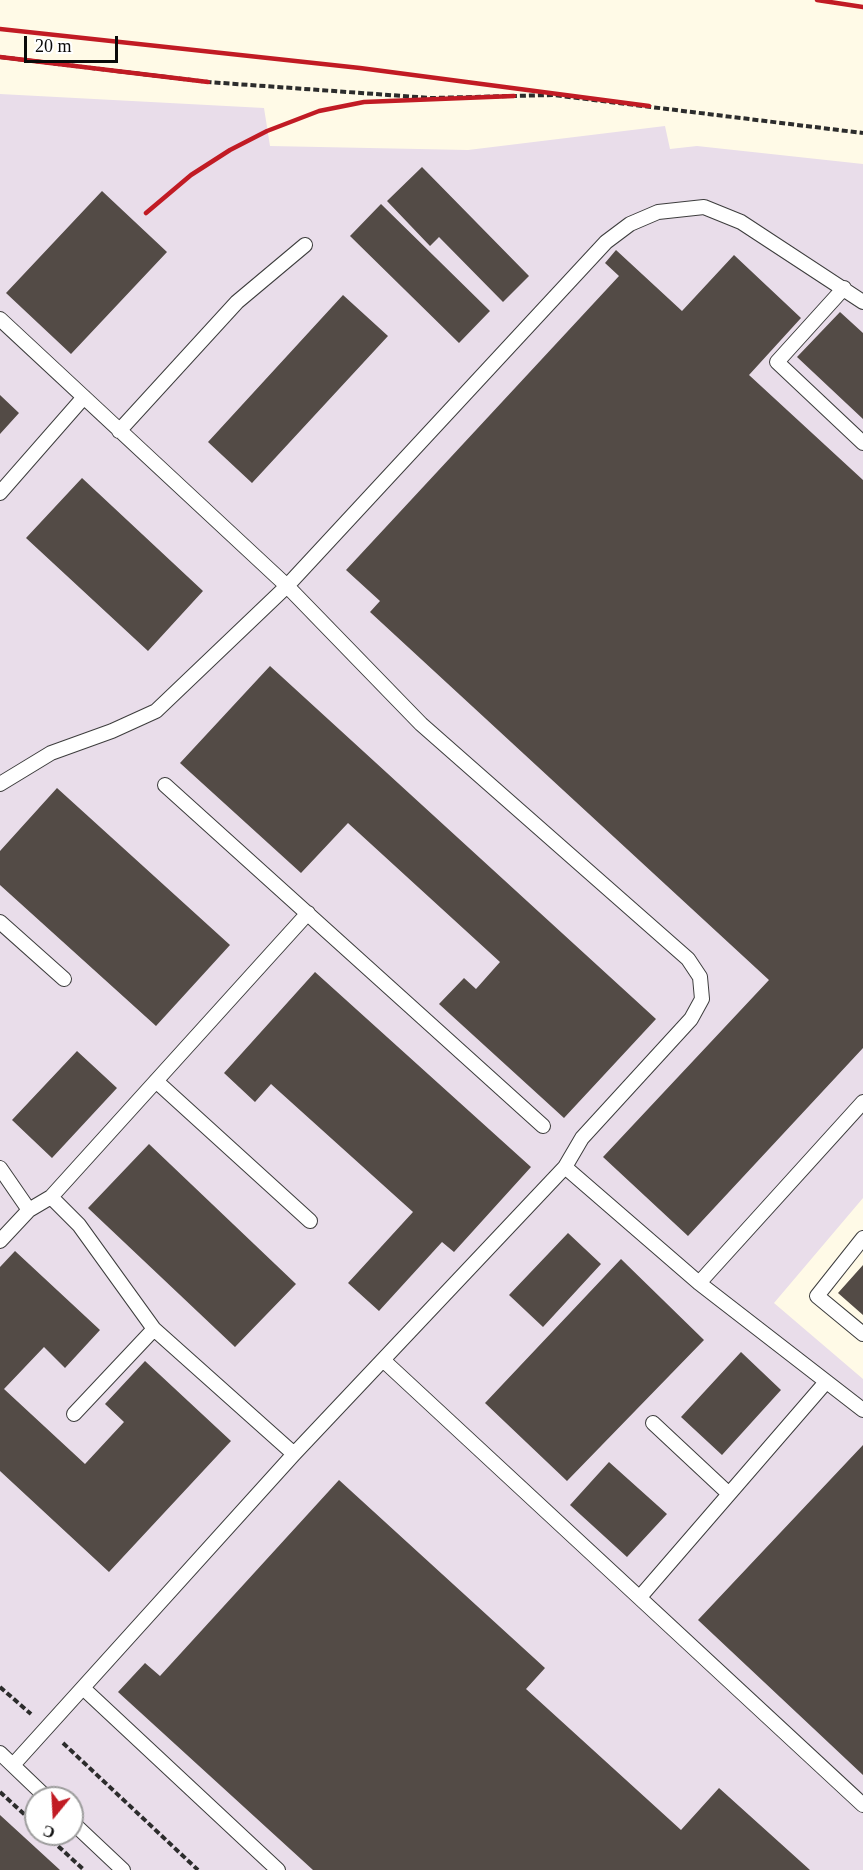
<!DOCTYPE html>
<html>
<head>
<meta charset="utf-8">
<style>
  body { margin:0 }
  #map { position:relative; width:863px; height:1870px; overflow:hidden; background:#fffae7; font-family:Georgia,serif }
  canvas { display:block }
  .north { position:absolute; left:24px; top:1786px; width:60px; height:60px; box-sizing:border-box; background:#fff; border:2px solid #9d9d9d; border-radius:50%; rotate:198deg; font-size:16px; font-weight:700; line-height:24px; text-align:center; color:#0a0a0a }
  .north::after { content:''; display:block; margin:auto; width:21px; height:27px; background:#c11b24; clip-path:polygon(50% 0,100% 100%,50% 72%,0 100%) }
  .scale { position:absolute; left:24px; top:36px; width:94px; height:27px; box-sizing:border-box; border:3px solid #0a0a0a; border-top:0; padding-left:8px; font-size:18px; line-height:21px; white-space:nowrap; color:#0a0a0a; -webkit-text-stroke:4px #fff; paint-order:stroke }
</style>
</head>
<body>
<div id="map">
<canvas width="863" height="1870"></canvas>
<div class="north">С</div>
<div class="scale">20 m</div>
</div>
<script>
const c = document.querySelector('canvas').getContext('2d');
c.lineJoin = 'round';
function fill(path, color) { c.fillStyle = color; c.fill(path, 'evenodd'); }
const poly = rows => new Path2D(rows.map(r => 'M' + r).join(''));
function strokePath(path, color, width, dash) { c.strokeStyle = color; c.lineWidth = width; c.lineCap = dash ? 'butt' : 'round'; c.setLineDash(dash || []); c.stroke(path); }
fill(poly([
  [0,94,264,108,270,146,468,150,665,126,670,149,697,146,863,164,863,1198,774,1303,863,1379,863,1870,0,1870],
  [36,1798,72,1798,72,1834,36,1834]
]), '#e9ddea');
fill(poly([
  [422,167,529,276,503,302,439,237,430,246,387,201],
  [102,191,167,252,71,354,6,293],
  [381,204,490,311,459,343,350,236],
  [616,250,682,311,734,255,801,318,749,375,863,480,863,1048,688,1236,603,1157,769,980,370,612,380,601,346,570,619,276,605,263],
  [343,295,388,336,252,483,208,442],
  [840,312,863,333,863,419,797,357],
  [0,395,19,413,0,434],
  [82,478,203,591,148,651,26,538],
  [270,666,656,1019,564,1118,439,1004,464,978,476,989,500,962,348,823,301,873,180,763],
  [57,788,230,945,156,1026,0,885,0,851],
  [315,972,531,1167,454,1252,442,1242,379,1311,348,1283,413,1212,271,1084,255,1102,224,1073],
  [77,1051,117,1088,52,1158,12,1120],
  [149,1144,296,1284,235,1347,88,1208],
  [568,1233,601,1264,543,1327,509,1295],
  [15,1251,100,1330,65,1368,44,1347,4,1389,85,1464,124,1422,105,1404,145,1361,231,1441,109,1572,0,1471,0,1267],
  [621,1259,704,1340,567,1481,485,1403],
  [863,1265,863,1315,838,1293],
  [741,1352,781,1390,722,1455,681,1417],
  [863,1445,863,1775,698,1620],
  [609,1462,667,1514,627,1557,570,1505],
  [339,1480,545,1668,526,1689,681,1830,719,1788,810,1870,313,1870,118,1692,145,1663,160,1676],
  [0,1815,60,1870,0,1870]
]), '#534b46');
const service = poly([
  [844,288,777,362,863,443],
  [0,319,287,586,421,724,688,959,700,977,702,999,691,1019,582,1138,565,1167,294,1454,13,1765],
  [119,431,237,302,305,245],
  [0,493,84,397],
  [0,784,51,753,112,731,156,711,287,586,606,242,630,224,658,212,704,207,741,222,863,302],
  [165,785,543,1126],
  [0,922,64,979],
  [156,1081,310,1221],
  [565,1167,699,1283,863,1410],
  [0,1168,29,1210],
  [51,1197,79,1225,154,1329,294,1454],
  [863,1238,817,1296,863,1334],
  [0,1241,29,1210,51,1197,308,913],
  [699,1283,863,1102],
  [383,1360,863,1805],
  [74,1414,154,1329],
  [653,1423,729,1494],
  [640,1597,826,1382],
  [83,1688,278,1870],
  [0,1753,47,1798],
  [72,1822,123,1870]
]);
strokePath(service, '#3d3d3d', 16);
strokePath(poly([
  [0,57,208,82,431,98,553,95,863,133],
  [0,1687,31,1714],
  [63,1743,198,1870],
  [0,1792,36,1825],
  [45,1834,84,1870]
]), '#2c2c2c', 4, [6, 3]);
strokePath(service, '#fff', 14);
strokePath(poly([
  [817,0,863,7],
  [0,29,360,68,649,106],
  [0,57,208,82],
  [146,213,191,175,230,150,267,131,319,111,364,102,514,96]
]), '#c11b24', 4.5);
</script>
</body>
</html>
